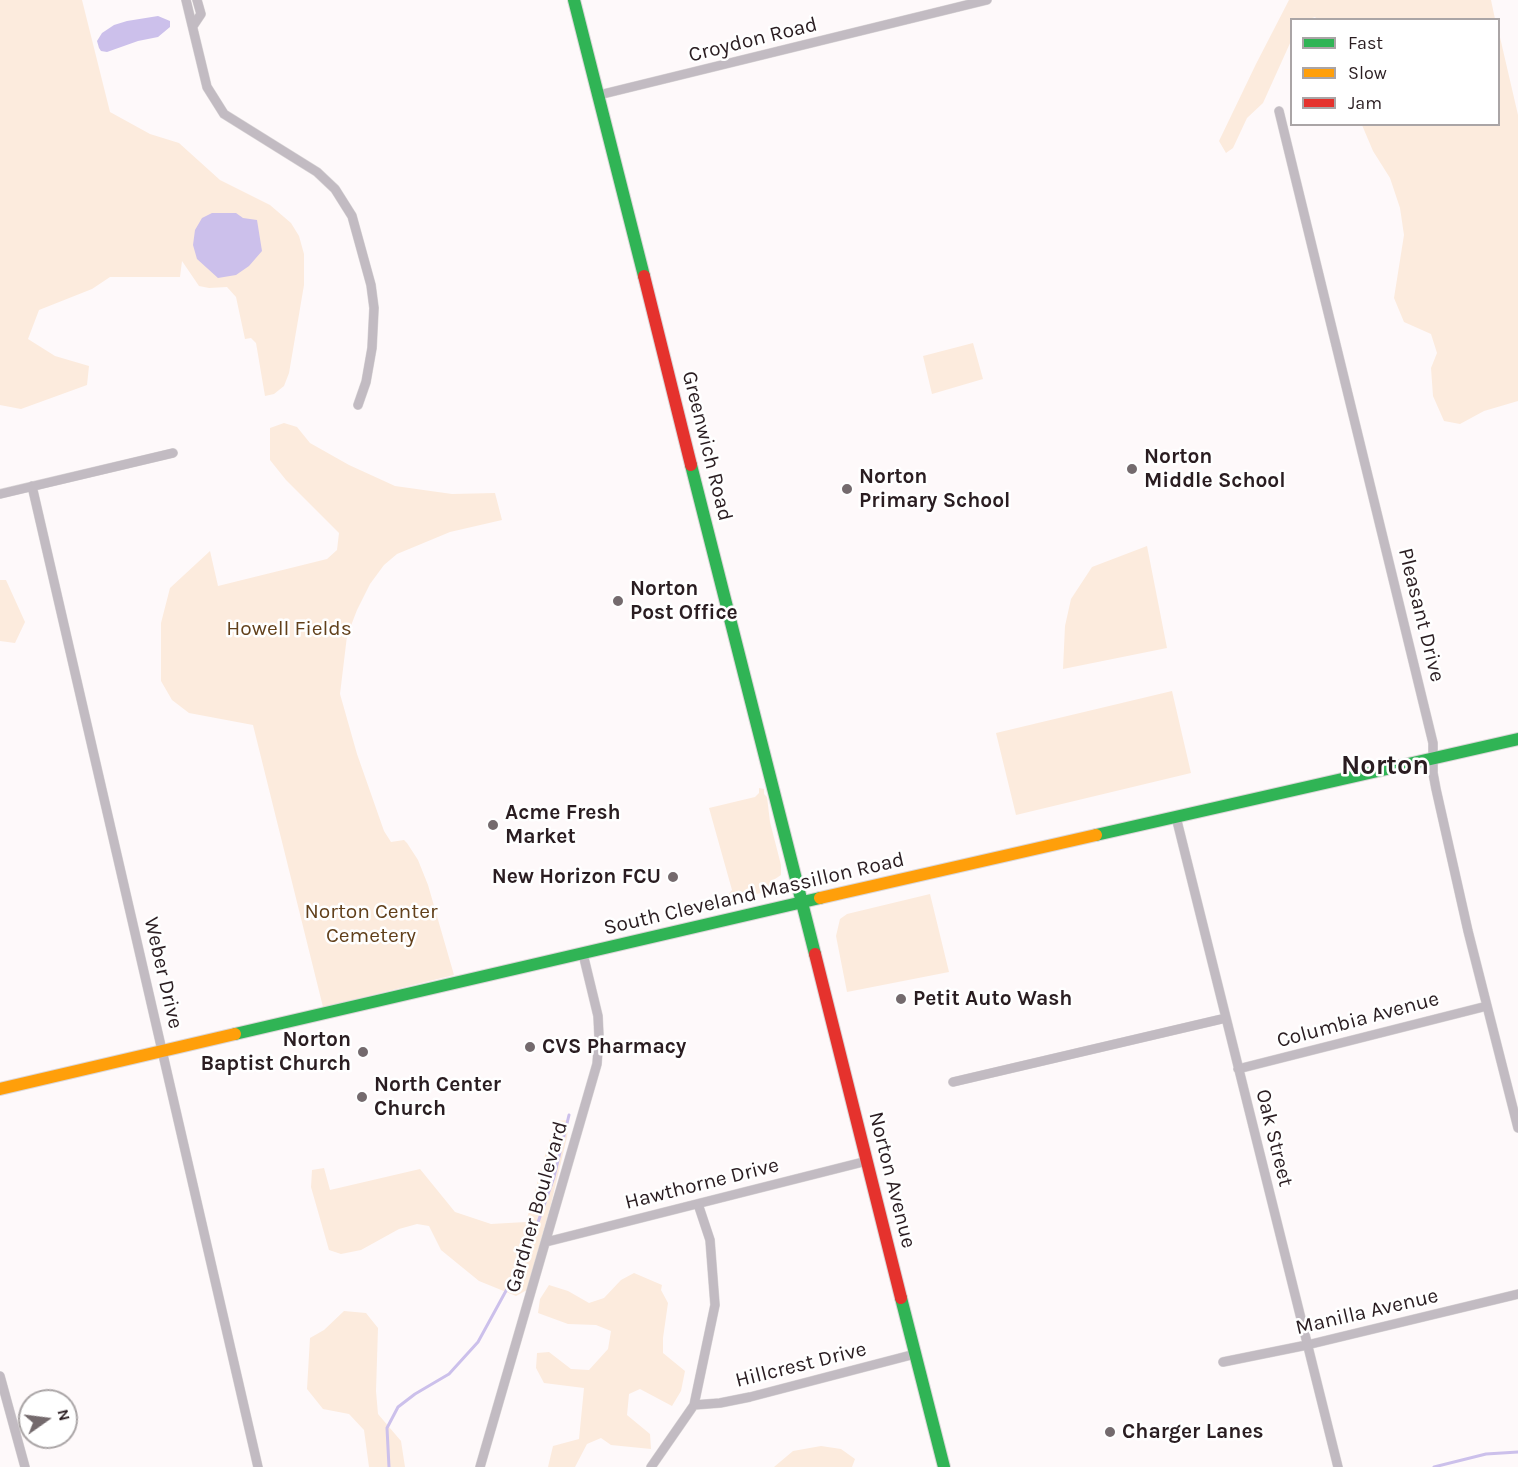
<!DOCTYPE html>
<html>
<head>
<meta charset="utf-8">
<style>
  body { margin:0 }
  #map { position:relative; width:1518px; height:1467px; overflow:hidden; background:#fef9fa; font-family:Karla,sans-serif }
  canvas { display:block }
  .legend { position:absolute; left:1290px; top:18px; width:210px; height:108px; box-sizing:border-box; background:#fff; border:2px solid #aaa5a6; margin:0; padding:8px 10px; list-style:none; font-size:18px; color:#2a1d21 }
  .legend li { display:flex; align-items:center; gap:12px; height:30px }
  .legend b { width:30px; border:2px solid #aaa5a6 }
  .north { position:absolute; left:18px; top:1389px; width:60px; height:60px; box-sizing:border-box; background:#fff; border:2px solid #aaa5a6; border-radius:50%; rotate:76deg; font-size:16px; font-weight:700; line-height:24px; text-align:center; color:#2a1d21 }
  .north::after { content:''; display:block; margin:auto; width:21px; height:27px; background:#746a6d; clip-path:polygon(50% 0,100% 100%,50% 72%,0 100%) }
</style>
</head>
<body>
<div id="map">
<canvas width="1518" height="1467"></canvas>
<ul class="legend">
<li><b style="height:8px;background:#30b455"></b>Fast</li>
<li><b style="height:8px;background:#ff9f0a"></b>Slow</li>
<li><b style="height:8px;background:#e5322d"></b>Jam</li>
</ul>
<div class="north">N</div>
</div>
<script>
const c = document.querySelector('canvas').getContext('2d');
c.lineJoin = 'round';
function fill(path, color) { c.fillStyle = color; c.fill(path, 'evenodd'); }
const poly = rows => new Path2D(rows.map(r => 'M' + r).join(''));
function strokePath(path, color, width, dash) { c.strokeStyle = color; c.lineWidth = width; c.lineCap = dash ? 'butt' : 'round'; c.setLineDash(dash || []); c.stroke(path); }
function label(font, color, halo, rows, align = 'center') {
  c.font = font + ' Karla,sans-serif'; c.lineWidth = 5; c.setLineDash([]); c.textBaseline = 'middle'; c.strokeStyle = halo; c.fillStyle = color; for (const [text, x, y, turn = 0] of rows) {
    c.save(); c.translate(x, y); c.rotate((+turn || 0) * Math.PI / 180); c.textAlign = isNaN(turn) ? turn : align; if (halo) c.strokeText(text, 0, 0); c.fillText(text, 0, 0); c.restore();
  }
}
fill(poly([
  [0,0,82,0,110,112,150,134,179,143,220,180,270,205,291,223,299,236,304,254,304,285,289,373,284,386,274,394,265,396,256,343,251,338,245,339,236,297,227,287,209,288,199,286,182,261,180,277,110,277,92,289,39,310,28,339,55,356,89,366,87,385,21,409,0,405],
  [1289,0,1491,0,1495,19,1318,20,1315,17,1309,19,1292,20,1291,41,1263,103,1247,118,1233,148,1226,153,1219,141,1256,64],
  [1499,33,1518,115,1518,401,1484,411,1460,424,1444,421,1433,396,1431,368,1437,353,1431,334,1404,322,1394,298,1404,235,1400,208,1390,178,1373,151,1362,125,1498,124],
  [973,343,983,379,932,394,923,356],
  [284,423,297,427,310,443,349,465,395,486,452,494,495,493,502,520,450,532,397,554,384,565,370,584,357,610,347,636,340,694,357,754,384,831,391,842,404,840,407,843,418,860,428,885,454,975,323,1007,253,725,189,713,172,700,161,681,161,623,170,588,210,551,218,586,327,559,337,550,339,533,286,480,270,460,270,428],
  [1147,546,1167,648,1063,669,1065,626,1071,599,1092,567],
  [0,580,6,580,25,622,15,643,0,641],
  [1172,691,1191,773,1016,815,996,733],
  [759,788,764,789,764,794,767,797,770,822,781,865,781,875,775,879,773,885,765,892,728,901,727,896,732,890,709,808,755,797,759,793],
  [930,894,949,972,847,992,836,936,840,919,847,914],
  [569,1120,567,1137,551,1204,527,1290,516,1296,479,1281,441,1250,429,1226,417,1224,399,1229,361,1250,341,1254,329,1250,311,1187,312,1170,324,1168,330,1190,420,1169,455,1212,491,1224,526,1222,555,1121],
  [634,1273,662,1285,661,1290,668,1303,663,1338,663,1353,685,1371,681,1391,672,1406,640,1389,629,1394,627,1415,650,1434,651,1449,611,1445,601,1438,587,1444,575,1467,548,1467,553,1446,579,1439,584,1388,544,1383,536,1368,537,1353,549,1352,571,1369,589,1370,608,1349,611,1331,596,1325,568,1324,538,1313,540,1299,549,1285,568,1291,589,1303,604,1298,621,1280],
  [344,1311,366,1313,378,1328,376,1391,378,1414,401,1441,405,1467,369,1467,364,1430,349,1414,323,1409,307,1389,310,1338,324,1330],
  [821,1446,841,1449,855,1459,852,1467,774,1467,793,1451]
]), '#fcebdd');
fill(poly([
  [158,16,170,21,170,27,158,37,138,41,107,52,101,51,99,48,97,41,102,33,114,25,127,21],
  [212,213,236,213,243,218,257,220,262,251,249,266,236,275,218,278,197,259,193,245,195,230,202,218]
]), '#ccc0eb');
strokePath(poly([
  [389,1467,387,1428,398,1407,415,1394,449,1374,478,1342,519,1267,536,1228,554,1177,569,1115],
  [1434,1467,1486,1454,1518,1452]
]), '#ccc0eb', 3);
const street = poly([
  [186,0,207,87,224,114,317,172,335,189,352,216,371,285,374,308,372,348,366,382,358,405],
  [193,26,201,14,197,0],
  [599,95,987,0],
  [1279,111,1433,743,1433,773,1436,789,1468,931,1518,1128],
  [32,486,258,1467],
  [0,494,173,453],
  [1176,817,1338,1467],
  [1238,1069,1487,1006],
  [953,1082,1226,1018],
  [546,1242,867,1161],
  [1223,1362,1307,1345,1518,1294],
  [0,1376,25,1467],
  [694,1405,720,1403,750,1397,915,1354],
  [480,1467,597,1064,599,1037,598,1016,583,954],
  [651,1467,694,1405,715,1305,710,1240,698,1204]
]);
const fast = poly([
  [574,0,644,276],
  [691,465,815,954],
  [1096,835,1518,739],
  [235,1034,820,898],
  [901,1298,944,1467]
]);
const slow = poly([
  [820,898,1096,835],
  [0,1089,235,1034]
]);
const jam = poly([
  [644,276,691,465],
  [815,954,901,1298]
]);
strokePath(street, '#dbd7d8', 10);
strokePath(fast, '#dbd7d8', 14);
strokePath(slow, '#dbd7d8', 14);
strokePath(jam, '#dbd7d8', 14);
strokePath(street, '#c2bbc2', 9);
strokePath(fast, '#30b455', 12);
strokePath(slow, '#ff9f0a', 12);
strokePath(jam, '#e5322d', 12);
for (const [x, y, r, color] of [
  [1132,469,6,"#746a6d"],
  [847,489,6,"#746a6d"],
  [618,601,6,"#746a6d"],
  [493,825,6,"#746a6d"],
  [673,877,6,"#746a6d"],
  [901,999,6,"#746a6d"],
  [530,1047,6,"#746a6d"],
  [363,1052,6,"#746a6d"],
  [362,1097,6,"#746a6d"],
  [1110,1432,6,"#746a6d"]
]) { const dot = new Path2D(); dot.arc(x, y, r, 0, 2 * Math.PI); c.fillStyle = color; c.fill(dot); strokePath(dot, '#fff', 2); }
label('21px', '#2a1d21', '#fff', [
  ["Croydon Road",753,40,-14],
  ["Greenwich Road",707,446,76],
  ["Pleasant Drive",1421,615,76],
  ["South Cleveland Massillon Road",754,894,-13],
  ["Weber Drive",163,973,77],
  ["Columbia Avenue",1358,1020,-15],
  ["Oak Street",1274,1138,76],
  ["Norton Avenue",892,1180,76],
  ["Hawthorne Drive",702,1184,-14],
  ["Gardner Boulevard",537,1207,-74],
  ["Manilla Avenue",1367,1312,-13],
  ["Hillcrest Drive",801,1365,-14]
]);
label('bold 21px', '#2a1d21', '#fff', [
  ["Norton",1144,457],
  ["Middle School",1144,481],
  ["Norton",859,477],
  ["Primary School",859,501],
  ["Norton",630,589],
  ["Post Office",630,613],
  ["Acme Fresh",505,813],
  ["Market",505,837],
  ["New Horizon FCU",661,877,"right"],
  ["Petit Auto Wash",913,999],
  ["Norton",351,1040,"right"],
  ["Baptist Church",351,1064,"right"],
  ["CVS Pharmacy",542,1047],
  ["North Center",374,1085],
  ["Church",374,1109],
  ["Charger Lanes",1122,1432]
], 'left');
label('21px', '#62401b', '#fff', [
  ["Howell Fields",289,629],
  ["Norton Center",371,912],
  ["Cemetery",371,936]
]);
label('bold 27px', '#2a1d21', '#fff', [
  ["Norton",1385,766]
]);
</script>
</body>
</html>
